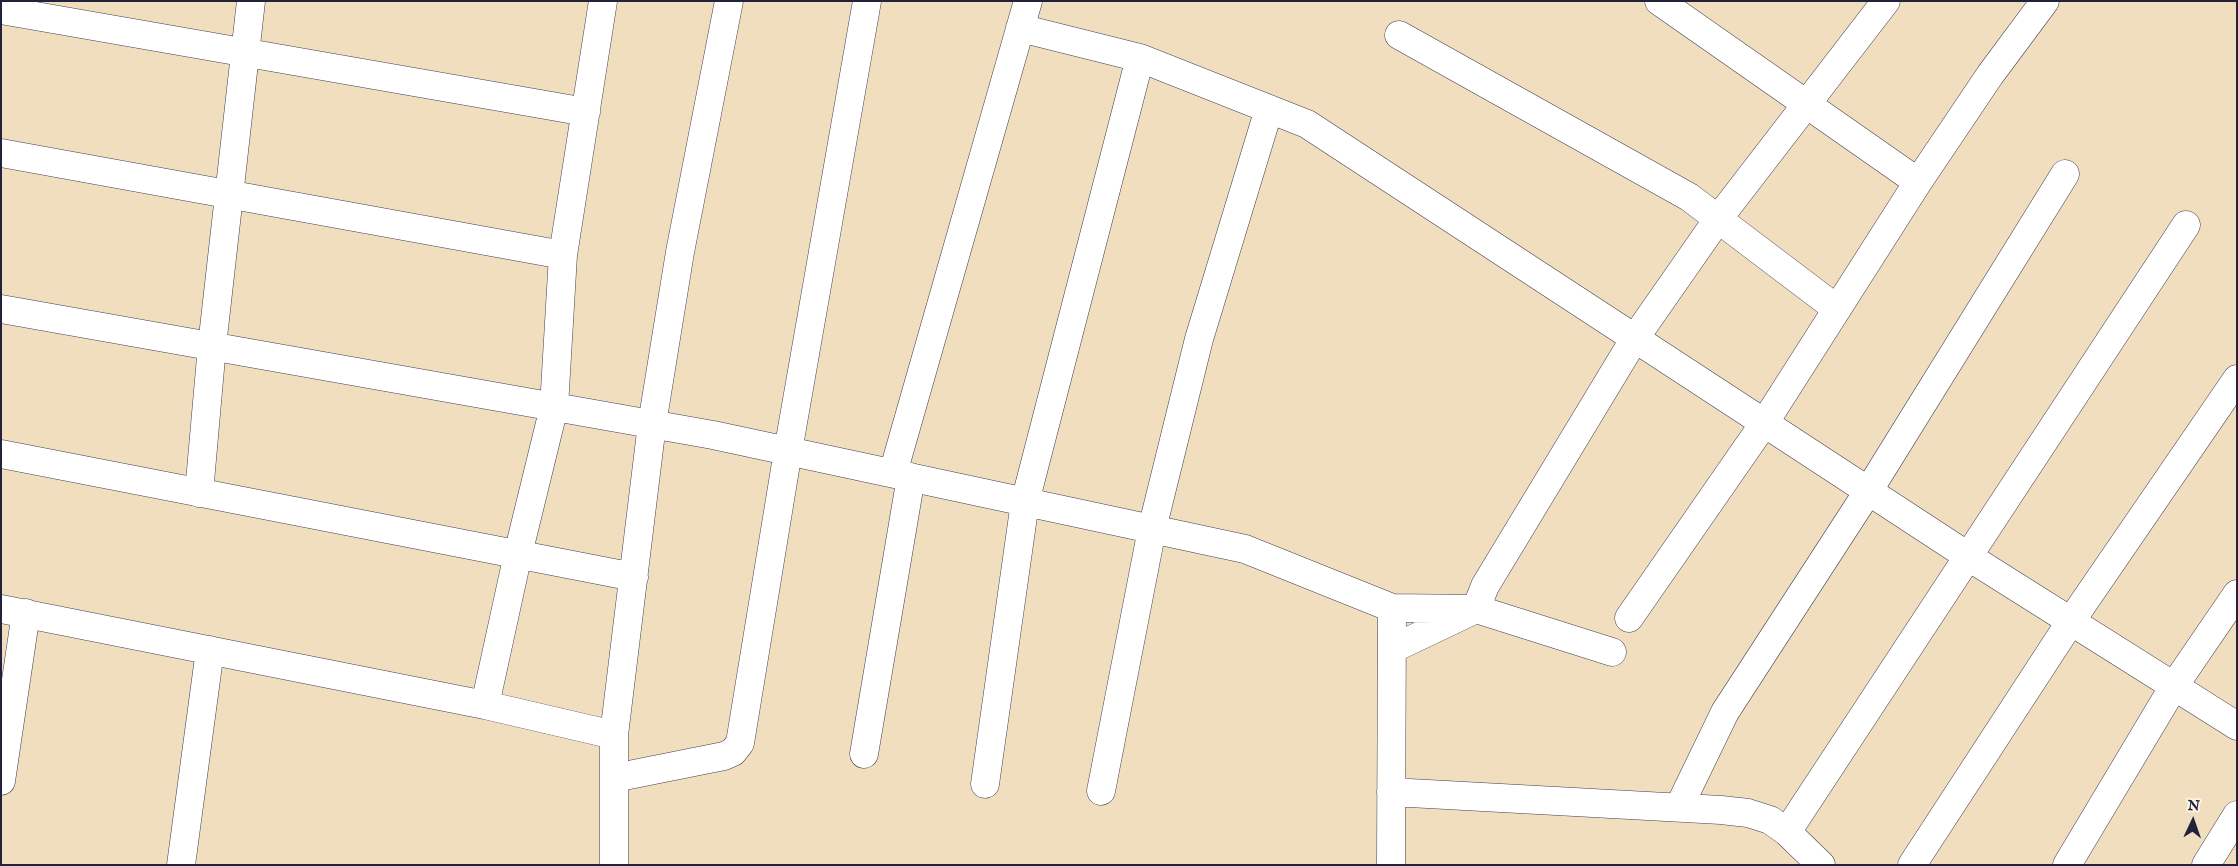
<!DOCTYPE html>
<html>
<head>
<meta charset="utf-8">
<style>
  body { margin:0 }
  #map { position:relative; width:2238px; height:866px; overflow:hidden; background:#f0debe; font-family:"IM FELL English",serif }
  canvas { display:block }
  .frame { position:absolute; inset:0; border:2px solid #22223b; pointer-events:none }
  .north { position:absolute; left:2168px; top:796px; width:50px; height:50px; -webkit-text-stroke:4px #fcf5e5; paint-order:stroke; rotate:3deg; font-size:14px; font-weight:700; line-height:20px; text-align:center; color:#22223b }
  .north::after { content:''; display:block; margin:auto; width:18px; height:22px; background:#22223b; clip-path:polygon(50% 0,100% 100%,50% 72%,0 100%) }
</style>
</head>
<body>
<div id="map">
<canvas width="2238" height="866"></canvas>
<div class="frame"></div>
<div class="north">N</div>
</div>
<script>
const c = document.querySelector('canvas').getContext('2d');
c.lineJoin = 'round';
const poly = rows => new Path2D(rows.map(r => 'M' + r).join(''));
function strokePath(path, color, width, dash) { c.strokeStyle = color; c.lineWidth = width; c.lineCap = dash ? 'butt' : 'round'; c.setLineDash(dash || []); c.stroke(path); }
const minor = poly([
  [1659,1,1918,182],
  [1,10,586,112],
  [1020,28,1140,58,1307,124,1980,564,2237,726],
  [1399,35,1689,197,1837,309],
  [1,153,563,255],
  [1,309,713,435,1245,549,1392,608,1391,865],
  [1,454,634,577],
  [893,473,1028,1],
  [199,493,212,346,251,1],
  [1392,608,1476,609,1612,652],
  [1,609,485,705,614,735],
  [1629,618,1765,422,1918,182,1990,75,2045,1],
  [1392,649,1476,609,1485,586,1635,338,1718,219,1886,1],
  [485,705,518,554,554,407,563,255,603,1],
  [864,754,911,477],
  [614,778,724,756,733,752,740,743,788,451,867,1],
  [1,781,26,613],
  [985,784,1025,502,1140,58],
  [1101,791,1152,529,1199,339,1269,109],
  [1391,792,1721,810,1748,813,1770,820,1787,832,1821,865],
  [1679,807,1725,712,1869,490,2065,174],
  [1787,832,2186,225],
  [181,865,210,650],
  [614,865,614,735,652,424,680,252,729,1],
  [1912,865,2071,621,2237,379],
  [2067,865,2174,686,2237,594],
  [2206,865,2237,815]
]);
strokePath(minor, '#413e4f', 29);
strokePath(minor, '#fff', 28);
</script>
</body>
</html>
